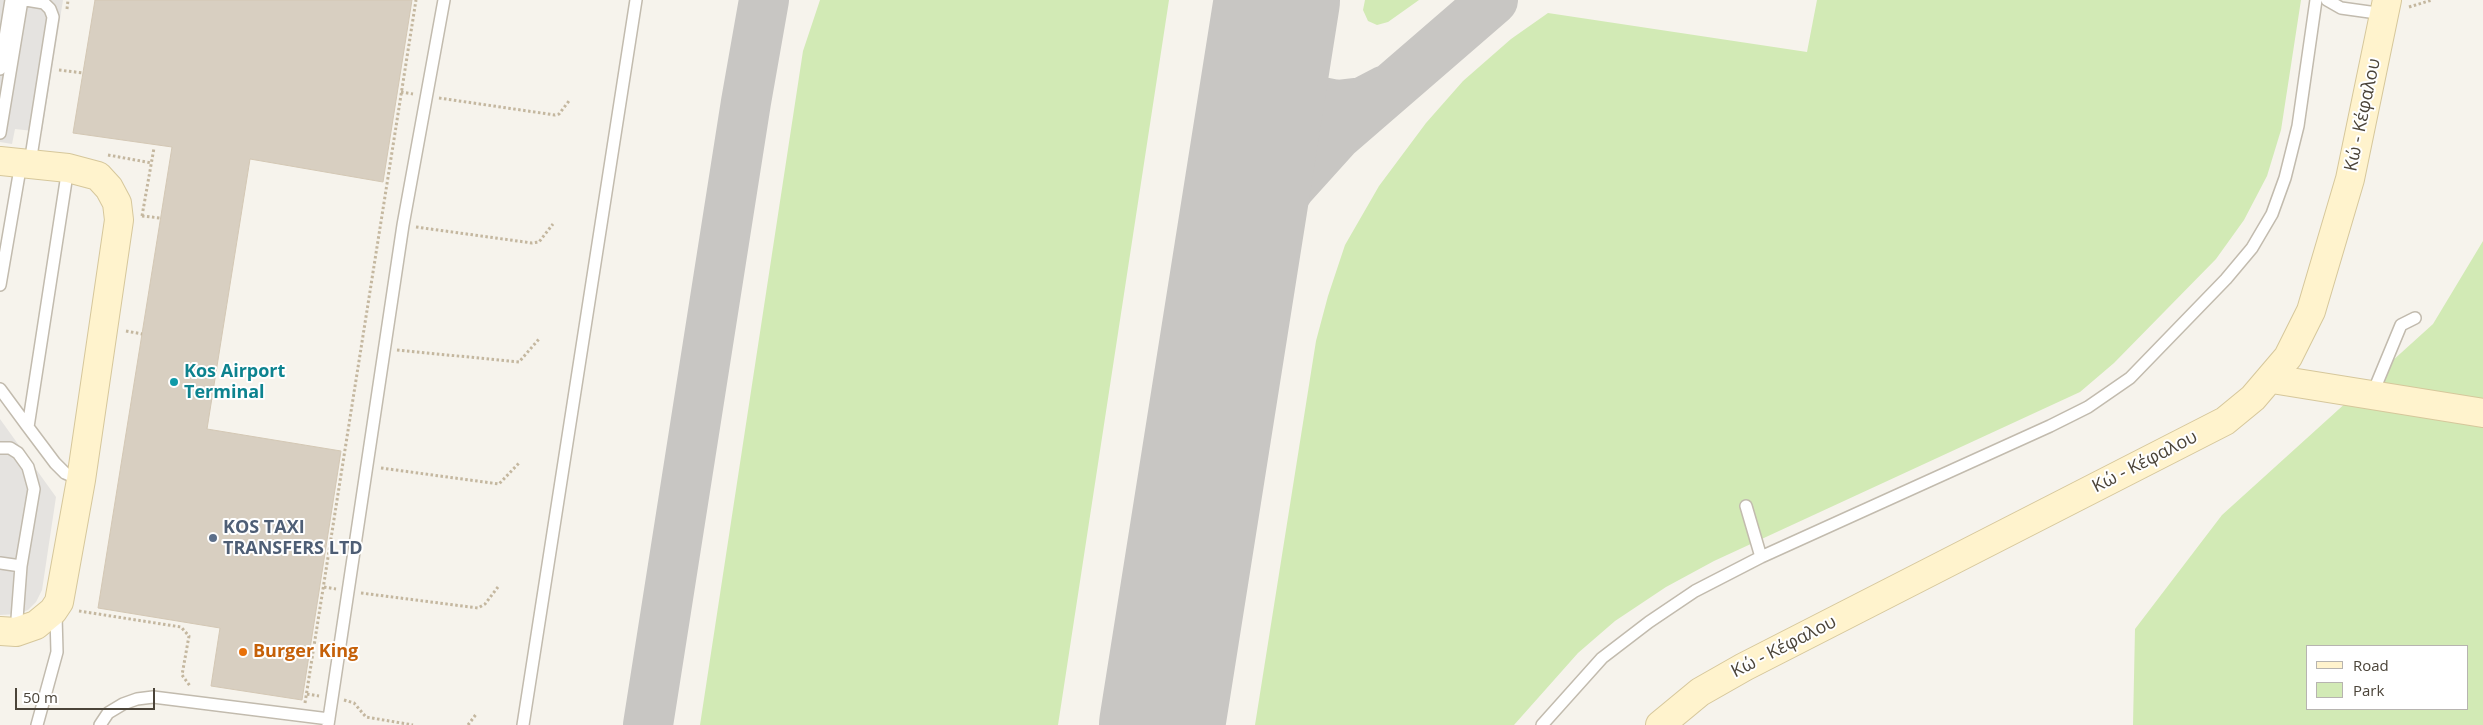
<!DOCTYPE html>
<html>
<head>
<meta charset="utf-8">
<style>
  body { margin:0 }
  #map { position:relative; width:2483px; height:725px; overflow:hidden; background:#f6f3ec; font-family:"Open Sans",sans-serif }
  canvas { display:block }
  .legend { position:absolute; left:2306px; top:645px; width:162px; height:65px; box-sizing:border-box; background:#fff; border:1px solid #b7b4b0; margin:0; padding:6px 9px; list-style:none; font-size:15px; color:#4b4439 }
  .legend li { display:flex; align-items:center; gap:10px; height:25px }
  .legend b { width:25px; border:1px solid #b7b4b0 }
  .scale { position:absolute; left:15px; top:688px; width:140px; height:22px; box-sizing:border-box; border:2px solid #4b4439; border-top:0; padding-left:6px; font-size:15px; line-height:18px; white-space:nowrap; color:#4b4439; -webkit-text-stroke:4px #fff; paint-order:stroke }
</style>
</head>
<body>
<div id="map">
<canvas width="2483" height="725"></canvas>
<ul class="legend">
<li><b style="height:6px;background:#fff3cd"></b>Road</li>
<li><b style="height:14px;background:#d2eab5"></b>Park</li>
</ul>
<div class="scale">50 m</div>
</div>
<script>
const c = document.querySelector('canvas').getContext('2d');
c.lineJoin = 'round';
function fill(path, color) { c.fillStyle = color; c.fill(path, 'evenodd'); }
const poly = rows => new Path2D(rows.map(r => 'M' + r).join(''));
function strokePath(path, color, width, dash) { c.strokeStyle = color; c.lineWidth = width; c.lineCap = dash ? 'butt' : 'round'; c.setLineDash(dash || []); c.stroke(path); }
function label(font, color, halo, rows, align = 'center') {
  c.font = font + ' "Open Sans",sans-serif'; c.lineWidth = 4; c.setLineDash([]); c.textBaseline = 'middle'; c.strokeStyle = halo; c.fillStyle = color; for (const [text, x, y, turn = 0] of rows) {
    c.save(); c.translate(x, y); c.rotate((+turn || 0) * Math.PI / 180); c.textAlign = isNaN(turn) ? turn : align; if (halo) c.strokeText(text, 0, 0); c.fillText(text, 0, 0); c.restore();
  }
}
fill(poly([
  [820,0,1169,0,1058,725,700,725,803,51],
  [1365,0,1419,0,1388,22,1377,25,1368,21,1363,10],
  [1817,0,2301,0,2281,130,2267,176,2244,220,2216,259,2114,363,2080,392,1714,561,1666,587,1615,621,1578,653,1514,725,1255,725,1316,341,1328,296,1345,245,1379,186,1426,123,1463,81,1511,39,1548,13,1807,52],
  [2483,241,2483,725,2133,725,2135,629,2222,515,2433,324],
  [2307,646,2467,646,2467,709,2307,709]
]), '#d2eab5');
fill(poly([
  [0,0,63,0,42,132,15,129,12,144,0,142],
  [0,419,56,497,42,590,36,602,28,610,18,614,0,615]
]), '#e5e3e0');
strokePath(poly([
  [1272,25,1275,61,1292,84,1317,101,1337,105,1363,102,1386,90],
  [1232,271,1291,186,1337,135,1493,0],
  [648,725,746,102,764,0]
]), '#c8c6c3', 50);
strokePath(poly([
  [1162,725,1277,0]
]), '#c8c6c3', 126);
const building = poly([
  [95,0,412,0,383,182,250,159,207,429,341,451,302,700,211,686,220,628,98,608,172,147,73,133,95,0]
]);
fill(building, '#d8cfc1');
strokePath(building, '#d3c7b4', 1);
const lane = poly([
  [26,0,44,3,50,9,53,17,30,163],
  [2327,0,2341,8,2384,14],
  [0,69,11,0],
  [0,133,22,0],
  [68,168,28,427,55,463,65,473,81,480],
  [0,285,21,163],
  [0,389,28,427],
  [2372,395,2401,325,2415,318],
  [0,448,10,448,18,453,28,467,34,489,21,566,16,632],
  [1746,506,1761,557],
  [0,563,21,566],
  [37,725,57,652,56,616,54,613],
  [100,725,108,713,123,704,137,699,153,697,329,719],
  [328,725,403,225,444,0],
  [523,725,636,0],
  [1542,725,1602,658,1649,622,1695,591,1761,557,2050,426,2088,407,2130,378,2226,279,2252,248,2272,214,2285,178,2298,126,2316,0]
]);
const secondary = poly([
  [0,161,68,168,98,176,109,188,117,203,119,220,81,480,59,602,53,611,36,625,16,632,0,631],
  [2272,379,2483,413],
  [1660,725,1700,692,1744,667,2225,421,2253,398,2288,357,2311,311,2350,179,2387,0]
]);
strokePath(lane, '#c2bbae', 14);
strokePath(secondary, '#d6c79b', 30);
strokePath(poly([
  [2409,7,2432,0],
  [67,9,68,0],
  [59,70,83,73],
  [401,92,413,94],
  [439,98,555,115,559,114,569,101],
  [108,155,152,163],
  [142,216,154,148],
  [142,216,160,218],
  [416,227,532,243,539,242,553,224],
  [126,331,142,334],
  [397,350,519,362,539,339],
  [381,468,499,484,520,462],
  [324,587,336,589],
  [361,593,478,608,485,604,498,587],
  [79,611,181,627,189,636,182,675,190,686],
  [307,694,319,696],
  [344,700,354,703,366,717,413,725],
  [305,703,416,0],
  [468,725,477,713]
]), '#c4b79f', 3, [2.5, 2.5]);
strokePath(lane, '#fff', 11);
strokePath(secondary, '#fff3cd', 28);
for (const [x, y, r, color] of [
  [174,382,5,"#0f9aa8"],
  [213,538,5,"#5c6f8a"],
  [243,652,5,"#e8710a"]
]) { const dot = new Path2D(); dot.arc(x, y, r, 0, 2 * Math.PI); c.fillStyle = color; c.fill(dot); strokePath(dot, '#fff', 2); }
label('18px', '#4b4439', '#fff', [
  ["Κώ - Κέφαλου",2363,115,-78],
  ["Κώ - Κέφαλου",2145,462,-27],
  ["Κώ - Κέφαλου",1784,647,-27]
]);
label('bold 18px', '#0d838f', '#fff', [
  ["Kos Airport",184,372],
  ["Terminal",184,393]
], 'left');
label('bold 18px', '#4e5e75', '#fff', [
  ["KOS TAXI",223,528],
  ["TRANSFERS LTD",223,549]
], 'left');
label('bold 18px', '#c56008', '#fff', [
  ["Burger King",253,652]
], 'left');
</script>
</body>
</html>
